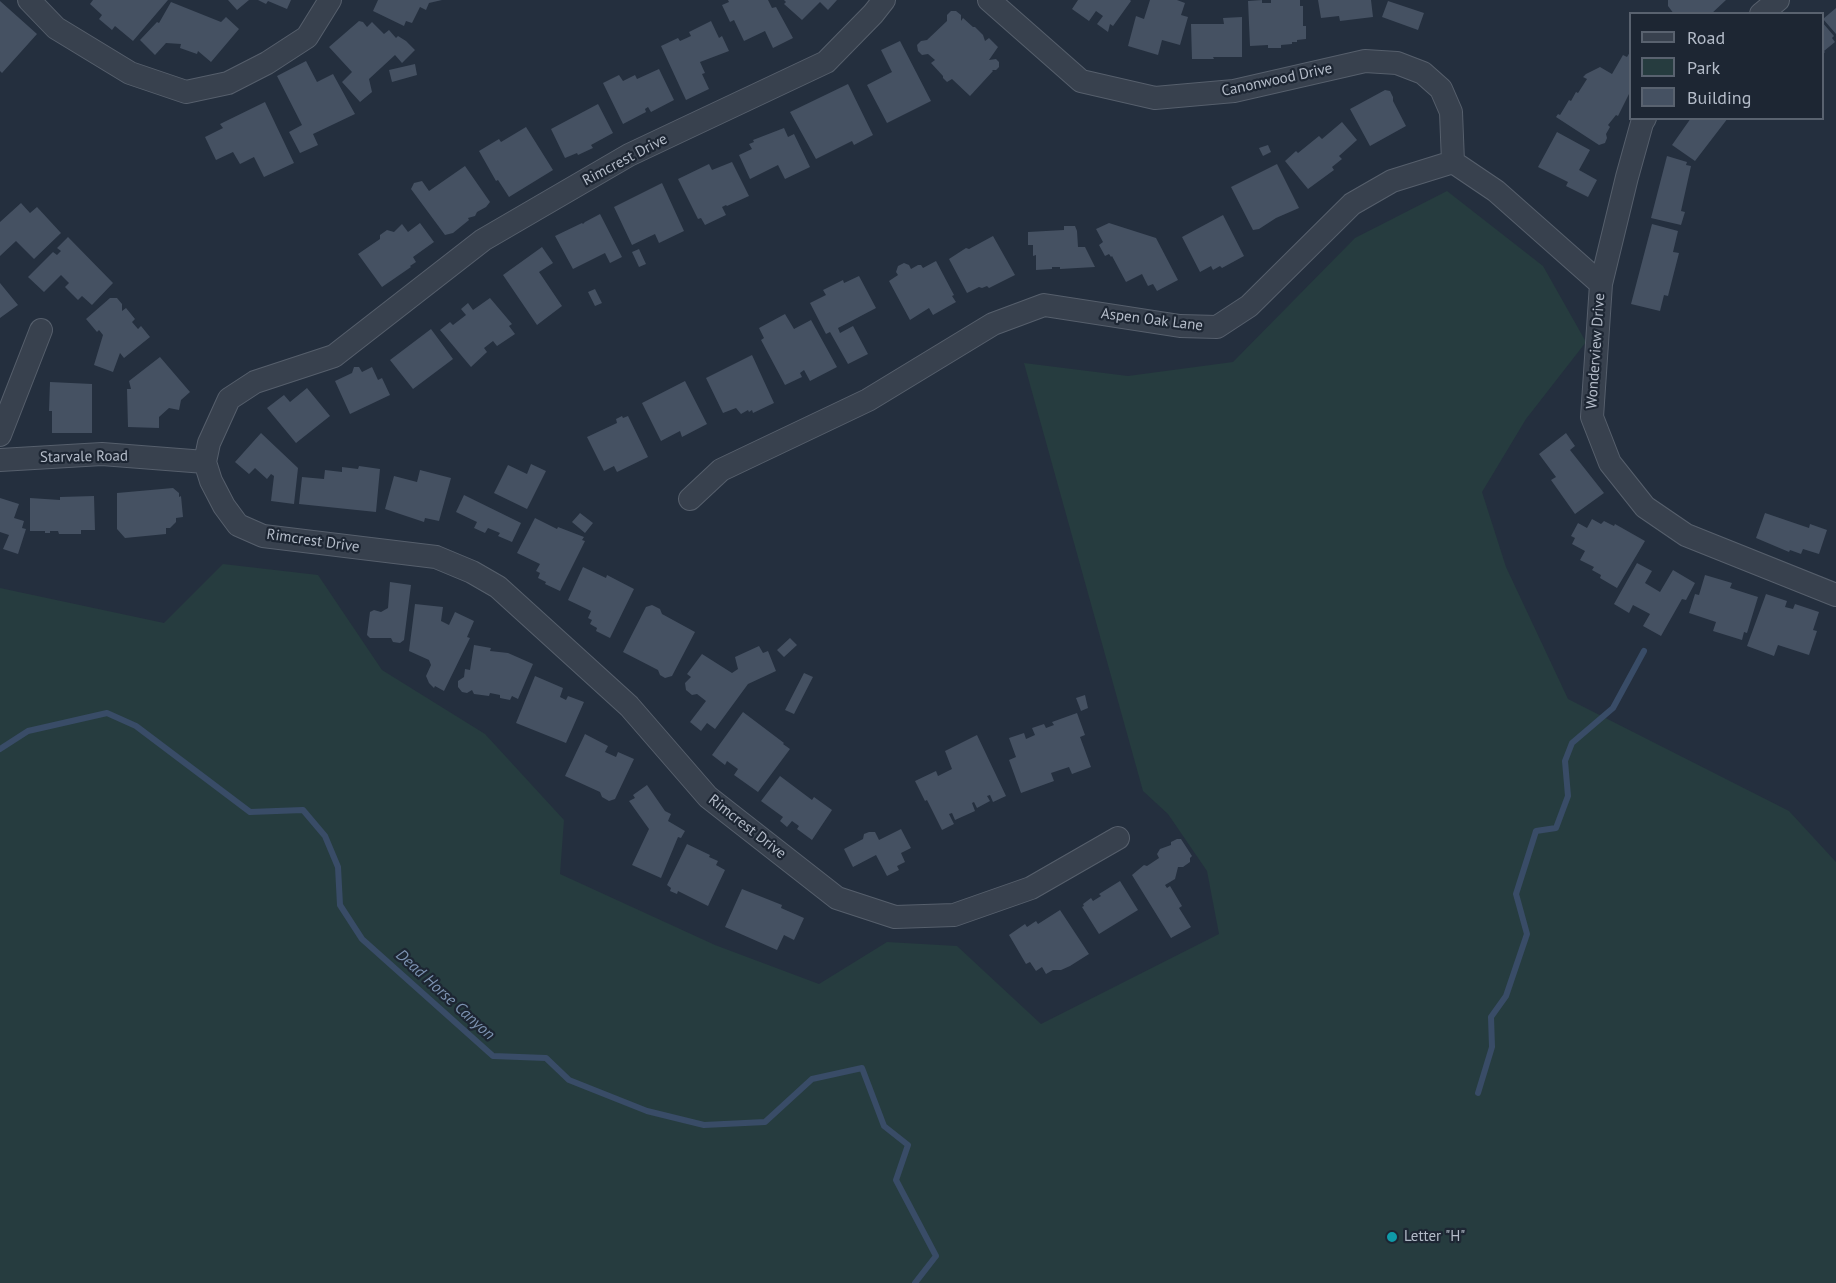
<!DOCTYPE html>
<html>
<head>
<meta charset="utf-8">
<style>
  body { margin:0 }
  #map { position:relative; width:1836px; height:1283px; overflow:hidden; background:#242f3e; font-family:"PT Sans",sans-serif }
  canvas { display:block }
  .legend { position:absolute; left:1629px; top:12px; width:195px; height:108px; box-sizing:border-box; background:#1d2633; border:2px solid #59626f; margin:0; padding:8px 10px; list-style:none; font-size:18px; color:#b4bcc9 }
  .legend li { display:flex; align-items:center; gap:12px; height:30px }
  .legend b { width:30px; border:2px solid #59626f }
</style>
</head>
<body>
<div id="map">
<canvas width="1836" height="1283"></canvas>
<ul class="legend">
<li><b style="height:8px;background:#38414e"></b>Road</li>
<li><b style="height:16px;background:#263c3f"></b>Park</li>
<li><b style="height:16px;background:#455162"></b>Building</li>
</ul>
</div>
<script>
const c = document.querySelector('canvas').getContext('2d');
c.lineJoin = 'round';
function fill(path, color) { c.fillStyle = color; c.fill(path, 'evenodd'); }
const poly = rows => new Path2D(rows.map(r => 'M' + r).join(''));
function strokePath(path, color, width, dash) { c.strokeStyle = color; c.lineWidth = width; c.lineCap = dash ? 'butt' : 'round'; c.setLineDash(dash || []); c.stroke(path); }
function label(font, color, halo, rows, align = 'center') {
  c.font = font + ' "PT Sans",sans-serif'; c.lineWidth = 4.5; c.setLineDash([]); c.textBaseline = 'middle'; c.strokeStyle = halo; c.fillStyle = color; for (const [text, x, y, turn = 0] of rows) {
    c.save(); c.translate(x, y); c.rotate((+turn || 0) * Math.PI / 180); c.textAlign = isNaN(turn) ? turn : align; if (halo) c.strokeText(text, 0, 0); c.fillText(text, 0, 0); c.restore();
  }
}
fill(poly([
  [1447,191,1543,266,1586,342,1526,419,1482,492,1506,567,1568,699,1789,811,1836,862,1836,1283,0,1283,0,588,164,623,223,564,318,575,382,670,485,734,564,820,560,874,715,945,819,984,887,942,957,946,1041,1024,1219,934,1207,871,1168,814,1143,791,1024,363,1128,376,1233,362,1355,238]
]), '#263c3f');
strokePath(poly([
  [0,749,28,731,107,713,136,726,250,812,303,810,325,836,338,867,340,905,362,939,493,1056,546,1058,569,1080,647,1111,704,1125,765,1122,812,1079,862,1068,884,1126,908,1145,896,1180,936,1256,915,1283],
  [1478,1093,1492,1047,1491,1017,1506,996,1527,934,1516,894,1536,831,1556,828,1568,796,1565,761,1572,743,1613,708,1644,651]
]), '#394c67', 6);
fill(poly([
  [93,0,168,0,133,41,115,26,112,30,99,19,102,15,90,4],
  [228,0,249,0,237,10],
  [258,0,291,0,287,9,268,1,266,4],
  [378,0,442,0,429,3,426,10,420,7,412,23,406,21,404,26,373,11],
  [728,0,768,0,772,8,776,7,793,38,773,48,765,31,744,41,734,20,730,22,722,5,729,2],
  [784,0,837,0,828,10,820,2,802,20,784,4,786,2],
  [1078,0,1130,0,1131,1,1113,26,1110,24,1108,32,1097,24,1103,16,1096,11,1089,21,1072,9],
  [1150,0,1177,0,1185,3,1181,15,1188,17,1180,45,1162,40,1158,55,1128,46,1136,16,1144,19],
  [1262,0,1262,3,1271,3,1271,0,1300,0,1300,6,1303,6,1303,26,1306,26,1306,39,1297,40,1297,42,1292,42,1292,44,1281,45,1281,48,1268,48,1268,45,1250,46,1248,1],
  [1318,0,1371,0,1373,17,1340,21,1339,16,1321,18],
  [1668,0,1726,0,1711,14,1674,14,1668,6],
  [0,1,37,34,2,73,0,71],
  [1388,1,1424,13,1418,30,1382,17],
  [171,2,221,22,226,17,239,29,211,62,198,51,197,54,180,48,181,44,166,43,155,55,140,40,157,22,159,23],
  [1836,8,1836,34,1823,19],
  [951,11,956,11,961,15,961,21,963,18,973,27,975,27,983,35,985,41,989,38,998,47,989,60,996,59,999,62,999,67,996,70,992,70,993,71,970,96,952,79,947,82,943,78,943,76,931,63,935,60,928,54,922,55,918,51,917,45,921,41,927,40,947,21,947,15],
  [1242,17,1242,57,1213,57,1214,59,1192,59,1191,24,1224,24,1223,18],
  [359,21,363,22,367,27,372,22,384,34,389,30,396,38,398,36,406,41,415,50,402,63,395,55,369,79,372,92,360,102,342,82,352,72,329,47],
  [711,21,719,38,722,36,729,51,700,62,705,73,702,74,709,89,686,100,661,46,678,38,680,41,691,36,689,32],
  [1822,22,1834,36,1832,38,1835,42,1824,51,1825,52,1822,55],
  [900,41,931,101,887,123,867,85,892,72,881,50],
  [1630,52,1630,92,1618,116,1616,115,1608,125,1610,127,1606,134,1607,138,1605,143,1599,145,1556,117,1558,114,1560,115,1569,100,1571,101,1576,92,1578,93,1587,79,1583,77,1586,74,1600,67,1612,74,1623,55,1627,57],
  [306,61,317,82,333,74,355,114,313,134,318,145,300,153,289,132,302,125,277,76],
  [415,64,417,75,392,82,389,70],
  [659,69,674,100,651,112,648,107,645,109,646,112,623,124,603,83,619,75,623,81,635,75,637,79],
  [848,84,873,135,854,145,852,141,816,159,790,112],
  [1385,90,1390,91,1393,97,1393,101,1406,126,1370,146,1350,109],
  [265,102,294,163,264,177,254,157,240,164,233,152,216,160,205,137,223,128,220,124],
  [598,104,613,133,591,145,593,148,578,155,577,153,565,158,551,129],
  [1691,118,1728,118,1695,161,1672,145],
  [1342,122,1357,140,1339,156,1342,159,1332,167,1334,170,1308,189,1285,161,1296,151,1298,153,1319,136,1322,139],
  [526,127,553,170,509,197,498,180,496,181,479,151,499,139,501,142],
  [784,128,788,137,794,134,810,167,785,179,778,165,750,179,739,155,752,149,749,144,754,142,753,140],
  [1557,132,1590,150,1579,170,1597,180,1588,197,1566,186,1568,182,1538,167],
  [1268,145,1271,152,1263,156,1259,148],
  [1667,156,1687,162,1686,165,1691,166,1681,211,1685,212,1681,225,1651,218],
  [732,162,749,196,727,206,726,205,722,207,726,215,705,225,701,218,698,219,678,179,709,164,712,170],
  [1277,164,1299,208,1276,218,1259,229,1253,230,1231,187],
  [465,166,490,202,486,207,477,212,475,216,468,218,469,220,453,233,445,235,411,189,414,183,422,181,429,191],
  [662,183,684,231,659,243,655,234,632,245,614,207],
  [21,203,30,213,37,207,61,233,34,259,16,241,0,256,0,222],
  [600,214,622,257,610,263,605,253,573,269,555,236,582,223,583,224,585,222],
  [1223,215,1244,256,1222,268,1220,266,1213,270,1211,266,1200,272,1182,237],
  [420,223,434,242,413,257,416,262,410,266,411,267,382,287,358,254,380,239,380,235,387,230,394,232,402,224,408,232],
  [1109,223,1156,238,1178,280,1157,291,1153,284,1148,286,1142,274,1126,282,1112,256,1111,257,1109,254,1105,256,1099,245,1103,242,1096,229],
  [1652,224,1678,231,1673,252,1679,253,1668,296,1664,295,1660,311,1631,304],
  [1064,226,1075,226,1077,231,1078,247,1085,247,1095,267,1060,269,1060,267,1052,267,1052,269,1036,270,1036,255,1033,256,1033,245,1028,245,1028,232,1064,230],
  [993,236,1015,275,989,288,987,286,982,288,979,287,967,293,949,259,966,248,969,249],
  [68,237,113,283,92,305,82,296,78,300,65,287,69,283,61,275,44,292,28,277,53,252,57,255,61,251,57,248],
  [542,247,553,263,539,272,562,306,537,325,503,275],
  [639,249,646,264,639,267,632,252],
  [936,261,954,295,952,296,956,302,933,315,929,308,910,320,889,281,898,275,896,272,898,266,904,263,909,265,911,269,918,265,921,265,923,268],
  [859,276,876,308,838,328,840,333,853,326,868,354,848,364,830,332,826,334,810,303,826,295,823,290,843,280,844,283],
  [0,283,18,305,0,318],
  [595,289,602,303,595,306,588,292],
  [110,298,117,298,122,304,122,311,126,308,135,319,132,322,138,329,141,326,150,337,124,358,120,353,113,372,94,365,103,335,99,330,97,332,86,319],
  [490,298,512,324,509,326,515,334,497,346,493,341,484,348,487,352,471,367,440,330,450,322,453,325,466,315,461,309,468,303,473,310],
  [785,314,794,329,811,320,837,367,810,381,804,370,800,373,802,377,785,385,761,340,764,338,759,328],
  [431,329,453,359,413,389,390,360],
  [752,355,774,403,753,413,752,410,749,412,748,410,741,414,736,408,723,413,706,378],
  [160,357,190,392,181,400,179,410,169,408,159,417,159,428,128,427,127,389,131,389,129,381],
  [354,367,359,367,362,372,372,367,378,380,382,378,390,395,350,414,335,381,352,373],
  [685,381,707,424,682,437,680,431,661,441,642,403],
  [50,382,92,384,92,433,52,433,52,411,49,411],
  [307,388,330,416,296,443,267,408,284,395,290,402],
  [622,416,623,418,628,416,648,457,617,472,614,466,604,471,587,437,617,423,616,419],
  [261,433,298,468,294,504,271,501,274,476,271,474,267,479,255,468,249,474,235,462],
  [1566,433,1575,446,1570,450,1604,493,1575,514,1551,480,1556,477,1539,454],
  [531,464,546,471,527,509,494,493,508,465,527,474],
  [359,466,380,469,376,512,299,504,302,477,324,479,325,470,342,472,342,467,358,469],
  [420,470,451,478,439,521,425,518,424,522,385,509,394,476,417,482],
  [173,488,179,493,179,497,181,496,183,517,176,518,176,522,170,528,166,528,166,534,125,538,117,529,117,493],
  [464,495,521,523,512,542,498,536,500,533,488,528,485,533,474,528,477,522,456,512],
  [94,496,95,530,81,530,81,534,59,534,58,531,50,531,50,533,45,533,45,531,30,531,30,498,60,500,60,497],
  [0,498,19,504,14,518,24,521,22,528,26,529,18,554,3,549,9,535,0,532],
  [580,513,593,523,585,533,572,522],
  [1765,513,1809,528,1810,524,1827,530,1819,554,1803,549,1801,554,1790,550,1789,552,1756,538],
  [535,518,557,529,558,527,584,537,582,540,585,541,560,591,545,584,546,582,538,578,540,573,536,571,540,564,517,553],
  [1592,519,1601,524,1604,521,1614,526,1615,524,1645,541,1617,588,1600,578,1601,575,1592,570,1594,567,1580,560,1585,551,1572,544,1575,538,1571,536,1578,523,1587,528],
  [1637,563,1652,571,1645,583,1660,592,1673,570,1695,583,1686,600,1682,599,1661,636,1643,626,1650,614,1633,605,1629,613,1614,604],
  [583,567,606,578,607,575,634,589,610,638,596,631,597,628,590,624,592,620,588,618,591,611,568,600],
  [1705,575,1732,583,1730,588,1758,597,1747,633,1744,632,1742,640,1713,631,1716,622,1689,613,1695,594,1699,595],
  [390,582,411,585,404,640,400,643,393,642,391,638,370,638,367,635,370,612,374,610,381,612,388,608],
  [1766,594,1787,601,1785,607,1793,609,1795,604,1819,612,1813,630,1817,631,1809,655,1778,645,1774,656,1747,646],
  [415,604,443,607,441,621,449,625,455,612,474,621,467,637,470,638,444,691,435,686,434,688,429,683,426,676,431,665,429,660,409,651],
  [652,605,660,609,662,614,695,632,672,676,665,678,660,675,658,670,623,652,646,607],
  [790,638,797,645,784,657,777,650],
  [474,645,491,648,490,651,508,653,533,664,518,699,512,696,510,700,500,698,500,695,490,693,489,696,474,694,472,690,467,693,462,692,458,687,458,681,464,677,465,669,470,670],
  [759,646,763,653,768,651,776,671,748,684,715,729,707,723,701,731,690,722,706,701,697,694,692,695,686,690,685,683,691,677,687,674,702,654,732,673,738,669,735,657],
  [804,673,813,677,794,714,785,710],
  [535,676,563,688,560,697,566,700,568,696,584,702,566,743,516,723],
  [1085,695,1088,708,1081,711,1076,698],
  [743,712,784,743,783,744,790,749,758,792,734,775,738,769,727,761,725,765,712,755],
  [1077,713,1085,735,1080,737,1091,767,1072,774,1069,767,1051,773,1054,781,1021,793,1009,760,1016,757,1009,738,1024,733,1026,739,1035,735,1032,728,1044,724,1046,728,1054,725,1052,722],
  [585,734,608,746,605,752,616,757,618,752,634,759,615,799,609,801,602,797,600,792,565,776],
  [977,735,1006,796,993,802,990,795,987,796,990,801,977,808,974,802,972,803,975,811,955,820,952,813,949,814,954,824,942,830,927,800,925,801,915,781,936,771,938,776,952,769,945,751],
  [780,776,812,800,814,797,832,810,812,840,797,829,799,826,792,821,787,827,780,821,783,817,761,801],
  [647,785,665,811,671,814,668,821,685,831,681,838,678,837,661,878,632,865,649,829,629,801,635,798,633,795],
  [901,829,911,848,901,853,905,862,897,866,899,870,887,876,876,855,853,867,844,849,863,839,864,834,869,832,875,832,879,840],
  [1177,839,1181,839,1192,856,1190,858,1190,862,1183,867,1178,867,1175,879,1165,885,1167,888,1170,886,1182,906,1179,908,1191,927,1171,938,1132,875,1144,865,1147,866,1159,858,1157,854,1160,849,1171,845,1171,842],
  [687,844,710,855,709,857,718,861,716,865,725,870,708,906,678,891,677,894,670,891,671,888,667,885],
  [1120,881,1138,910,1099,934,1082,907,1084,906,1083,904,1091,898,1093,901,1101,896,1099,894],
  [742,889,782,905,781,908,804,918,794,940,784,935,777,950,725,927],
  [1060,910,1089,954,1070,966,1061,970,1053,970,1046,974,1042,967,1036,971,1030,962,1026,964,1009,935,1025,924,1027,927,1036,921,1038,924]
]), '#455162');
const minor = poly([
  [29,0,56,28,130,73,186,92,228,83,267,63,307,37,330,0],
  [884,0,873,14,826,62,629,155,483,240,334,356,255,382,229,399,209,443,205,462,211,481,224,506,238,525,263,536,436,557,472,572,498,587,629,706,708,797,837,898,895,917,954,915,1031,888,1118,838],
  [989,0,1081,81,1155,98,1234,91,1365,61,1397,63,1423,73,1441,89,1451,112,1453,162],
  [1761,14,1778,0],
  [1645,118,1642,123,1627,177,1601,284,1592,417,1610,463,1645,507,1686,535,1836,595],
  [0,435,41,330],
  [0,460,102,454,205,462],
  [690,499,721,470,868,400,993,324,1044,305,1180,326,1217,327,1249,306,1352,204,1392,181,1453,162,1496,191,1601,284]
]);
strokePath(minor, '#565f6c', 24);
strokePath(minor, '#38414e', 22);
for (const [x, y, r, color] of [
  [1392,1237,6,"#0f9aa8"]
]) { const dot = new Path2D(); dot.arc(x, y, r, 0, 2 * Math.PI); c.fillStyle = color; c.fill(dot); strokePath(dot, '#1d2633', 2); }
label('15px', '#b4bcc9', '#1d2633', [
  ["Canonwood Drive",1277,80,-12],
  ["Rimcrest Drive",625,160,-28],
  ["Aspen Oak Lane",1152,320,7],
  ["Wonderview Drive",1596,351,-86],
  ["Starvale Road",84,457,-1],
  ["Rimcrest Drive",313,541,8],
  ["Rimcrest Drive",747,827,38]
]);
label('15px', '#b4bcc9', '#1d2633', [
  ["Letter \"H\"",1404,1237]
], 'left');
label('italic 16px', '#7c92b1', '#1d2633', [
  ["Dead Horse Canyon",445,995,42]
]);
</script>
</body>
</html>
